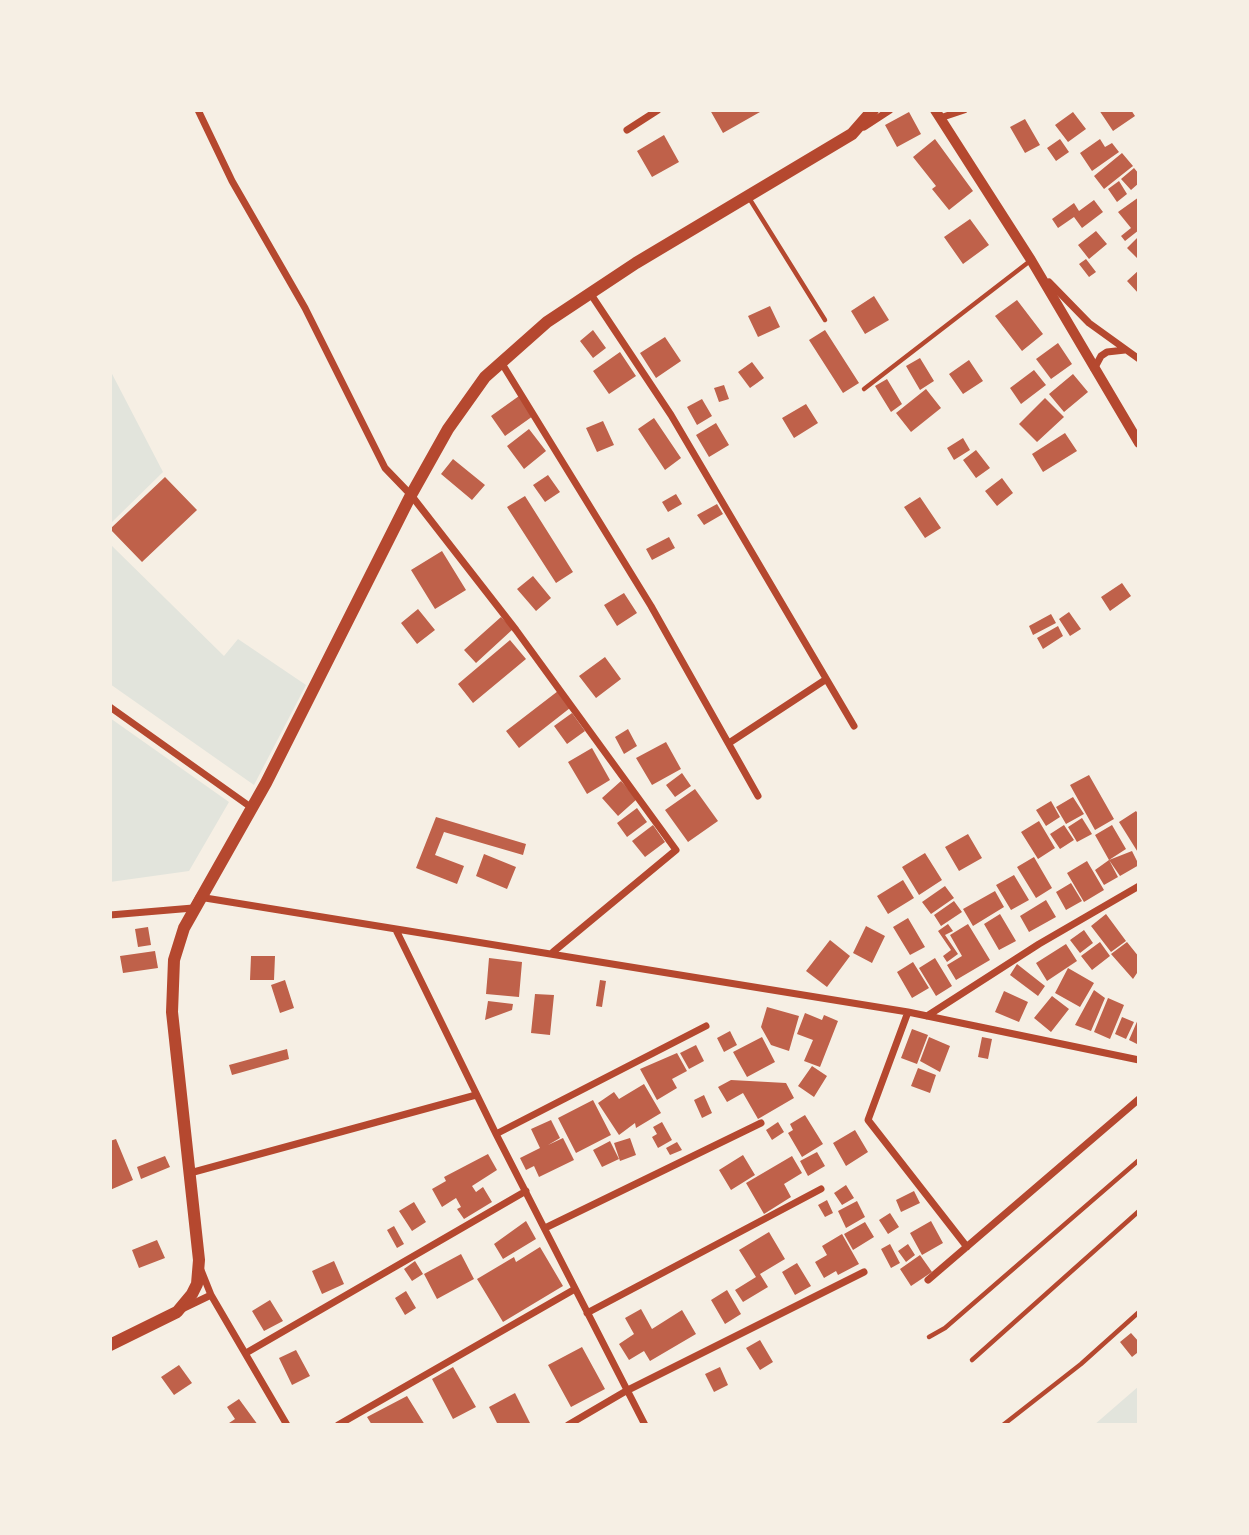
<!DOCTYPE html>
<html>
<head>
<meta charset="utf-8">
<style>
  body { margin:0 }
  #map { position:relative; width:1249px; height:1535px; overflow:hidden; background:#f6efe4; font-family:Raleway,sans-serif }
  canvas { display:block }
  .frame { position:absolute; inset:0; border:112px solid #f6efe4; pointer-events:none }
</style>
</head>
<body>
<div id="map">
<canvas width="1249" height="1535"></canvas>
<div class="frame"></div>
</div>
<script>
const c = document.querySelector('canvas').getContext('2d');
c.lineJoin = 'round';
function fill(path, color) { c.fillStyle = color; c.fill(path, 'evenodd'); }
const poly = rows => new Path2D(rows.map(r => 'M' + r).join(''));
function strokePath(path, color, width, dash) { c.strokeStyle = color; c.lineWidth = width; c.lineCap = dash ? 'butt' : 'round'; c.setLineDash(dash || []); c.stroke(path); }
fill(poly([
  [110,370,163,472,110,524],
  [110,544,224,656,238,639,306,685,254,785,110,684],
  [110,718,229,802,189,871,110,882],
  [1139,1386,1139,1425,1094,1425]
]), '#e2e4dc');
fill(poly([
  [710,110,759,110,760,112,723,133],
  [1099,110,1131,110,1135,116,1113,131],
  [909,112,921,134,897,147,885,125],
  [1073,112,1086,129,1068,142,1055,125],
  [1025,119,1040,145,1025,153,1010,127],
  [664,135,679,162,652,177,637,151],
  [935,139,973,191,949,210,932,189,936,186,913,157],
  [1060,139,1069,152,1056,161,1047,148],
  [1100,139,1105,147,1112,143,1119,152,1092,171,1080,153],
  [1122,153,1133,166,1104,189,1094,176],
  [1134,168,1139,174,1139,183,1131,190,1121,179],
  [1119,181,1127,194,1117,202,1108,189],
  [1139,197,1139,230,1125,241,1121,236,1131,228,1118,212],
  [1094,200,1103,212,1082,228,1074,217,1058,228,1052,219,1074,203,1079,211],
  [970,219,989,245,963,264,944,237],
  [1096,231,1107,244,1089,259,1078,245],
  [1139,236,1139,260,1127,248],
  [1086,259,1096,272,1089,277,1079,264],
  [1139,270,1139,294,1127,281],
  [874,296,889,320,865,334,851,311],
  [1017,300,1043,334,1022,351,995,316],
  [770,306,780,327,758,337,748,316],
  [593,330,606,348,593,358,580,341],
  [825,330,859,383,843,393,809,340],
  [665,337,681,361,656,378,640,353],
  [1058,343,1072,364,1051,379,1036,359],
  [620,352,636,376,609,394,593,371],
  [920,358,934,381,920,390,906,366],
  [969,360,983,381,963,394,949,374],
  [752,362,764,378,750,388,738,372],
  [1034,370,1046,385,1021,404,1010,388],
  [1073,374,1088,392,1064,412,1049,394],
  [887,379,902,404,891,412,875,386],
  [724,385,729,399,719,402,714,388],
  [926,389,941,408,911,432,896,413],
  [519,396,533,416,505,436,491,416],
  [1045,398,1064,417,1037,442,1019,424],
  [702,399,712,416,697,425,687,407],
  [806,404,818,423,794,438,782,418],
  [654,418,681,458,665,470,638,429],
  [603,421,614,445,597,452,586,428],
  [716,423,729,445,709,457,696,435],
  [529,429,546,451,524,469,507,446],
  [1065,433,1077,451,1043,472,1032,454],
  [963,438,970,450,954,460,947,448],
  [976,450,990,468,976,478,963,460],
  [453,459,485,485,472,500,441,474],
  [548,475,560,492,545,502,533,485],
  [165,477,197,510,142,562,110,529],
  [1002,478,1013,493,997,506,985,491],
  [676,494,682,504,668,512,662,502],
  [525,496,573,572,556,583,507,507],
  [920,497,941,528,925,538,904,507],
  [717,504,723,514,704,525,697,515],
  [669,537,675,548,652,560,646,549],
  [442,551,466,590,435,609,411,570],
  [533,576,551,598,536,611,517,589],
  [1122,583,1131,596,1110,611,1101,597],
  [624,593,637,613,617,626,604,605],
  [418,609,435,630,417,644,401,623],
  [1069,612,1081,629,1070,636,1059,619],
  [1051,614,1056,623,1033,635,1029,626],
  [501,617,513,629,476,663,464,650],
  [1058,626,1063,636,1043,649,1037,638],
  [510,640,526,659,473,703,458,684],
  [605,657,621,679,596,698,579,676],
  [558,691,570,708,519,748,506,731],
  [572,713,585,731,567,744,554,726],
  [628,729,637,746,624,754,615,737],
  [666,742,681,769,652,785,636,758],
  [592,748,610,780,587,794,568,762],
  [682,773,691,786,675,797,666,785],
  [1089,775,1114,819,1095,830,1070,785],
  [621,781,637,799,618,816,602,798],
  [695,789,718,821,688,842,665,810],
  [1073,797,1084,814,1066,824,1056,807],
  [1051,801,1060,817,1046,826,1036,810],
  [637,808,647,822,627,837,617,823],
  [1136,811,1139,815,1139,854,1119,822],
  [436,817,526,844,523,855,444,832,435,855,464,866,457,884,416,868],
  [1082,818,1092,834,1077,842,1068,827],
  [1039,821,1055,848,1038,859,1021,832],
  [653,825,665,842,645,857,632,841],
  [1064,825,1074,840,1060,849,1050,834],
  [1112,825,1126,849,1109,860,1132,851,1139,865,1120,876,1109,860,1118,877,1104,885,1095,870,1109,860,1095,835],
  [968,834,982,858,959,871,945,847],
  [925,853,942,880,919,895,902,867],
  [484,854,516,867,507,889,476,876],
  [1034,857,1052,888,1036,898,1017,867],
  [1087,861,1104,890,1084,902,1067,873],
  [1014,875,1029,900,1011,910,996,885],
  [903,880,914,898,888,914,877,896],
  [1071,883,1082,901,1066,910,1056,892],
  [945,886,954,898,931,914,922,902],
  [995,891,1004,907,973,926,963,909],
  [1046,900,1056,917,1029,932,1020,916],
  [954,901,962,912,941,926,934,915],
  [1000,914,1016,941,999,950,984,924],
  [1106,914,1126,941,1111,952,1091,926],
  [908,918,925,947,910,955,893,927],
  [948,924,953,931,945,935,958,954,947,962,943,956,951,950,938,931],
  [968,924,990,960,956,980,947,965,962,956,950,935],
  [866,926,885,936,872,963,853,953],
  [148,927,151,945,138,947,135,929],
  [1084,930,1093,943,1080,953,1070,940],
  [830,940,850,956,827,987,806,971],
  [1100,942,1110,956,1092,970,1081,956],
  [1127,942,1139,957,1139,970,1133,979,1111,954],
  [1066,944,1077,961,1047,981,1036,963],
  [155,951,158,968,123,973,120,956],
  [251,956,275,956,274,980,250,980],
  [489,958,522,962,519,997,486,994],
  [935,958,952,986,936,996,919,968],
  [913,962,929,988,912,998,897,972],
  [1017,964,1045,986,1038,996,1010,975],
  [1068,968,1094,983,1080,1007,1055,993],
  [285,980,294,1008,280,1013,271,985],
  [600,980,606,981,602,1007,596,1006],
  [1094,990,1105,998,1091,1031,1075,1025],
  [1004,991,1028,1002,1019,1022,995,1012],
  [535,994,554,995,550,1035,531,1033],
  [1052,996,1069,1009,1051,1032,1034,1018],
  [1108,998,1124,1005,1110,1039,1094,1032],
  [488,1001,513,1004,512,1010,485,1020],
  [767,1007,799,1016,789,1051,771,1045,761,1027],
  [805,1013,822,1020,824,1015,838,1021,820,1067,804,1061,813,1040,797,1034],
  [1122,1017,1134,1022,1126,1039,1115,1034],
  [1139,1017,1139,1045,1129,1040],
  [912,1029,928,1035,917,1064,901,1058],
  [730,1031,737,1045,724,1052,717,1038],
  [762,1037,775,1062,747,1077,733,1052],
  [929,1037,950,1046,940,1072,920,1061],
  [982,1037,992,1039,988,1059,978,1057],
  [696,1045,704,1061,689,1069,680,1053],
  [287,1049,289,1059,232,1075,229,1065],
  [677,1053,687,1071,672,1079,677,1088,657,1100,640,1069],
  [812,1066,827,1076,814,1097,798,1086],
  [918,1068,936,1075,930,1093,911,1086],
  [731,1080,786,1083,794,1098,758,1119,743,1093,727,1102,718,1087],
  [644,1084,661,1113,636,1128,635,1123,619,1135,598,1103,614,1092,619,1099],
  [704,1095,712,1113,702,1118,694,1100],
  [593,1100,611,1135,576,1153,558,1118],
  [805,1115,823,1144,802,1157,788,1133,793,1130,790,1124],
  [551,1120,560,1138,548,1145,563,1138,574,1160,539,1177,534,1166,526,1170,520,1158,540,1148,531,1129],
  [662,1122,672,1140,658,1148,652,1137,657,1134,653,1127],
  [778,1122,784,1132,772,1140,766,1130],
  [855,1130,868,1152,846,1166,833,1143],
  [630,1138,636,1155,620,1161,614,1143],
  [116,1139,133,1180,110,1190,110,1141],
  [610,1141,619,1159,602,1167,593,1150],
  [677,1142,682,1150,670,1155,666,1148],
  [817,1152,825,1166,808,1176,800,1161],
  [488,1154,497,1170,472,1186,476,1192,483,1187,492,1202,464,1219,457,1209,461,1207,456,1198,442,1207,432,1189,446,1181,444,1177],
  [743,1155,755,1175,731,1190,719,1170],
  [165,1156,170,1167,141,1179,137,1167],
  [792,1156,802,1173,784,1184,791,1197,764,1214,746,1183],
  [846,1185,854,1198,842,1205,834,1193],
  [914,1191,920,1203,901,1212,896,1200],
  [827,1200,833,1213,825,1217,818,1205],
  [857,1201,865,1217,846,1228,838,1211],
  [414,1202,426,1222,412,1231,399,1211],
  [890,1213,899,1227,888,1234,879,1220],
  [526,1221,536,1239,503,1259,494,1244],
  [931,1221,943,1243,922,1255,910,1233],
  [865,1222,874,1237,853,1250,844,1234],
  [394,1226,404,1244,397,1248,387,1230],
  [769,1232,785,1259,760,1274,768,1287,743,1302,735,1290,756,1277,739,1250],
  [842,1234,859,1264,838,1275,836,1271,824,1278,815,1262,827,1255,822,1246],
  [157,1240,165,1258,139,1268,132,1250],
  [890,1244,900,1263,891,1268,881,1249],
  [908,1244,915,1255,906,1262,898,1251],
  [540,1247,563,1286,503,1322,477,1279,514,1257,516,1262],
  [461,1254,474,1279,437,1299,424,1274],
  [920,1255,932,1272,911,1286,900,1269],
  [334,1261,344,1284,322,1294,312,1271],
  [415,1261,423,1274,412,1281,404,1269],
  [797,1263,811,1286,795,1295,782,1272],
  [727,1290,741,1314,725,1324,711,1300],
  [406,1291,416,1308,405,1315,395,1298],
  [270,1300,283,1321,264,1331,252,1311],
  [641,1309,652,1329,682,1310,696,1334,650,1361,644,1351,629,1360,619,1344,634,1334,625,1318],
  [1131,1333,1139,1342,1139,1355,1137,1353,1132,1357,1120,1342],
  [760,1340,773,1362,760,1370,746,1348],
  [582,1347,605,1389,571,1407,548,1365],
  [296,1350,310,1376,292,1385,279,1358],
  [179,1365,192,1383,174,1395,161,1377],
  [453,1367,476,1407,453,1419,432,1379],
  [720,1367,728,1385,714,1392,705,1374],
  [515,1393,531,1425,498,1425,489,1407],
  [407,1396,425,1425,372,1425,367,1417],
  [239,1399,258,1425,226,1425,235,1419,227,1407]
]), '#bf614a');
strokePath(poly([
  [749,198,825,320],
  [864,389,1030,261],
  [929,1337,945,1328,1139,1160],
  [972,1360,1139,1211],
  [1003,1425,1081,1364,1139,1312]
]), '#b5482f', 4.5);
strokePath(poly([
  [198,110,232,181,305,308,385,468,411,495,516,630,676,850,553,952],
  [940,118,964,110],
  [864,127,890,110],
  [627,130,658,110],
  [1049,282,1089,323,1139,359],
  [590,293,671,415,854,726],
  [501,362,651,606,758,796],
  [1094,369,1101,356,1107,352,1125,350],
  [110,707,252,808],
  [729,743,825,680],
  [110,915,193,908,199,897,908,1012,1139,1060],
  [396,930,496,1134,645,1425],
  [908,1012,868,1120,967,1247],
  [927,1016,1039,944,1139,886],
  [496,1134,706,1026],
  [190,1173,476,1095],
  [545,1228,761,1123],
  [201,1270,211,1295,287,1425],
  [928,1280,1139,1099],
  [184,1308,211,1295],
  [587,1313,821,1189],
  [246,1353,526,1191],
  [338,1425,575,1289],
  [568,1425,626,1391,864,1272]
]), '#b5482f', 7);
strokePath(poly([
  [935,110,1031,260,1139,443]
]), '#b5482f', 10);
strokePath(poly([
  [110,1345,177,1312,192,1294,197,1284,199,1260,172,1012,174,960,184,928,266,783,411,495,448,429,485,377,547,322,636,263,852,134,873,110]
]), '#b5482f', 12);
</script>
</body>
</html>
